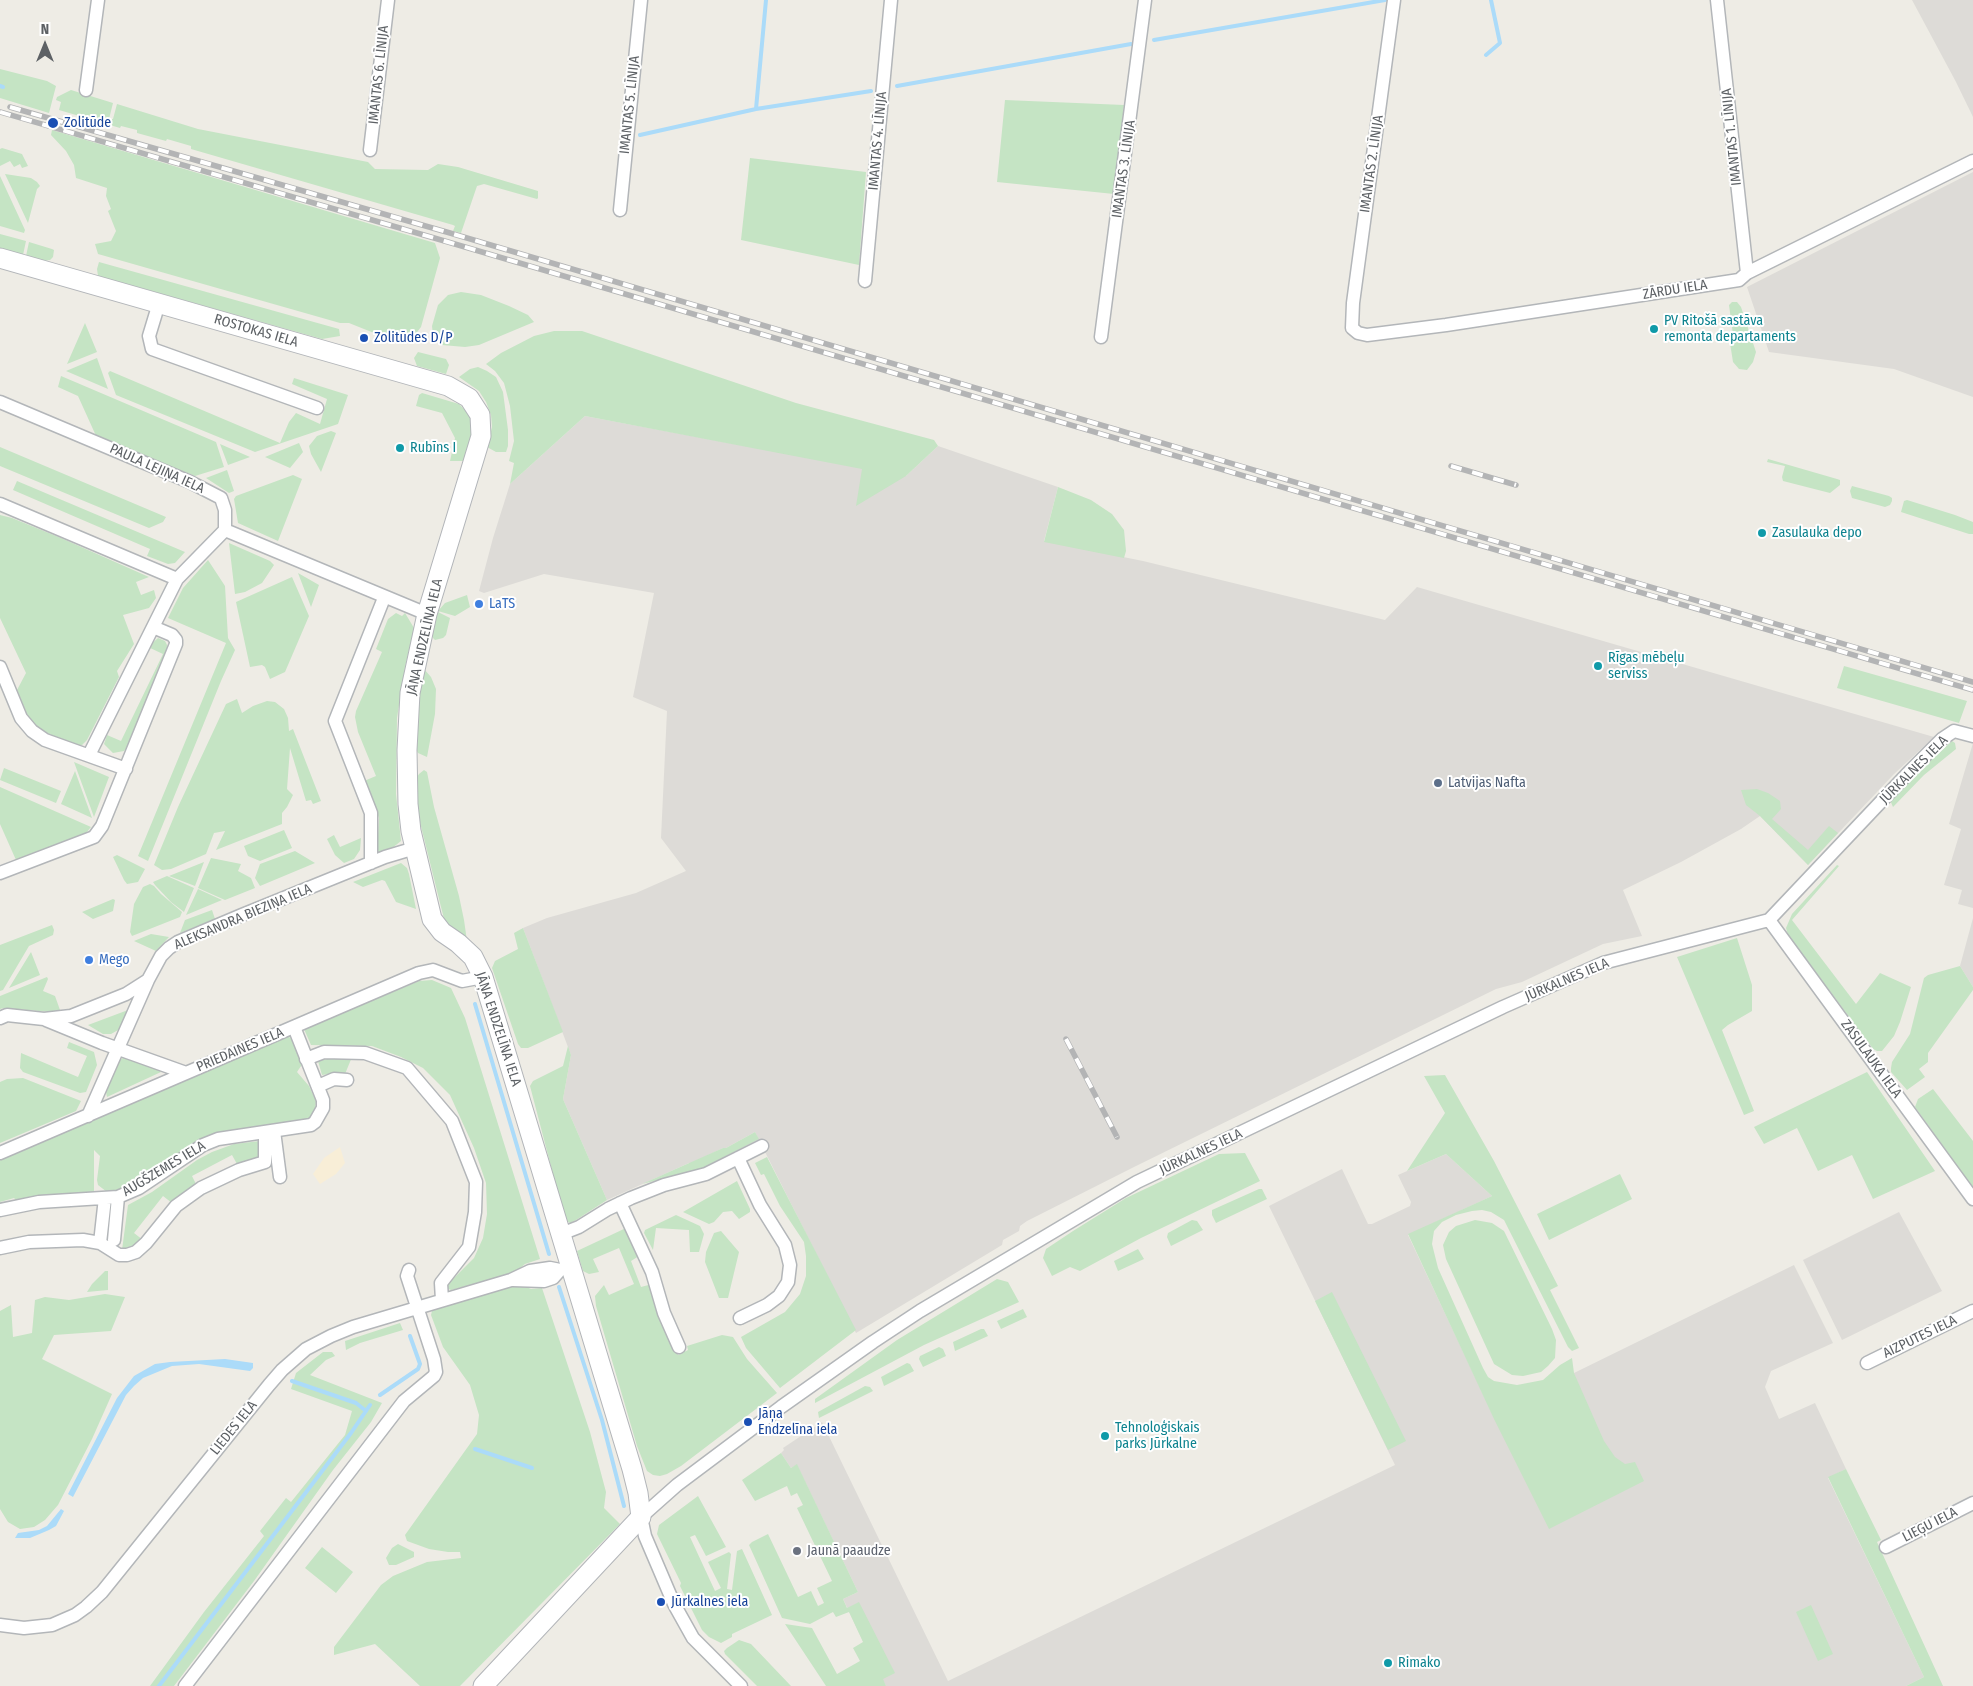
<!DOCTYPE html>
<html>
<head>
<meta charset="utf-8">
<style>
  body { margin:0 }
  #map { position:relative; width:1973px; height:1686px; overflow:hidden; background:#eeece5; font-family:"Fira Sans Condensed",sans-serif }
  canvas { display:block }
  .north { position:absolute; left:20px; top:20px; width:50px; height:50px; -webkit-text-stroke:4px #fff; paint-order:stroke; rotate:0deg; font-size:14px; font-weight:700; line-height:20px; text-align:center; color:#5d6165 }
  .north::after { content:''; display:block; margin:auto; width:18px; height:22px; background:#5d6165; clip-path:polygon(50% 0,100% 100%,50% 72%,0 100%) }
</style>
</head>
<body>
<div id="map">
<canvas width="1973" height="1686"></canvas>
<div class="north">N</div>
</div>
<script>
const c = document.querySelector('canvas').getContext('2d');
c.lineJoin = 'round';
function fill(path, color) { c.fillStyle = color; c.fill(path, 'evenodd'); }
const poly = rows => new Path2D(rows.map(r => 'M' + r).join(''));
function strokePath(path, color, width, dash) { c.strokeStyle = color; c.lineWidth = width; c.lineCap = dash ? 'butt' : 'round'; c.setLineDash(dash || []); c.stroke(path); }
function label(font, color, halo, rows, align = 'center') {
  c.font = font + ' "Fira Sans Condensed",sans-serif'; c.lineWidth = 4; c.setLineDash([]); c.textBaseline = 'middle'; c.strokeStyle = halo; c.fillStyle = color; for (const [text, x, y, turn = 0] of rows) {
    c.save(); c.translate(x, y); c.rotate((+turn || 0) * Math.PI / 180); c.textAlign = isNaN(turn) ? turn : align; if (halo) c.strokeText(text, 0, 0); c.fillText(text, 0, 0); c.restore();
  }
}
fill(poly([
  [1912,0,1973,0,1973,117,1956,82],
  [1973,172,1973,397,1894,369,1769,352,1747,287],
  [585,416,906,476,938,446,1058,487,1044,541,1143,561,1385,620,1417,587,1934,737,1894,774,1808,865,1760,816,1741,829,1681,862,1623,890,1642,936,1603,944,1522,982,1496,989,1134,1167,1027,1221,1020,1226,1019,1231,1003,1240,1002,1245,856,1333,755,1132,726,1148,723,1148,690,1164,689,1163,607,1200,563,1099,571,1055,523,928,547,918,636,893,686,871,661,838,667,711,633,697,654,593,544,574,484,593,479,591,493,538,510,484],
  [1973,743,1973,908,1958,904,1962,890,1944,885,1961,829,1949,824],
  [1973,918,1973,987,1960,966],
  [1446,1154,1492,1196,1408,1235,1493,1415,1574,1373,1794,1265,1833,1343,1771,1371,1765,1387,1779,1419,1815,1403,1846,1469,1828,1478,1924,1677,1906,1686,886,1686,873,1662,843,1599,858,1592,797,1465,791,1468,781,1453,784,1450,783,1448,822,1422,948,1681,1395,1465,1269,1206,1342,1169,1368,1224,1372,1224,1410,1206,1411,1202,1398,1175],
  [1899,1212,1942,1291,1842,1340,1803,1260]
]), '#dddbd7');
fill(poly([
  [0,69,47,81,56,86,49,113,0,98],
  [71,90,113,103,109,119,113,119,117,104,198,129,368,162,375,169,428,170,438,164,458,167,538,191,538,198,537,199,484,184,477,186,461,233,453,231,455,226,453,225,191,149,191,146,167,139,166,141,137,133,137,130,121,126,120,128,59,110,61,102,56,100,57,97],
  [1005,100,1124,105,1114,194,997,182],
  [52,130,435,243,440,258,421,327,410,341,405,340,375,331,374,333,349,323,340,323,98,254,95,244,111,241,116,231,108,211,111,209,106,196,107,188,76,178,74,165,66,151,51,135],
  [2,148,22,154,28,166,22,168,20,164,14,167,10,161,0,166,0,149],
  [750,158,866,172,859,265,741,240],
  [5,174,31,178,37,182,40,186,37,189,28,223],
  [0,176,25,230,24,233,0,226],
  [0,234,26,241,23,255,0,249],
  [29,242,52,249,54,250,53,257,50,260,43,261,26,256],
  [99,262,339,329,340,336,322,339,98,276,97,269],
  [461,292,481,295,509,306,528,315,534,322,479,345,465,347,442,345,434,340,433,335,432,326,438,305,448,295],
  [1732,302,1737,302,1741,307,1756,352,1753,362,1747,370,1739,369,1733,362,1730,343,1734,342,1729,305],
  [85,323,97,352,67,364],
  [554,331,582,331,796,403,934,440,938,446,906,476,856,506,862,469,585,416,510,484,514,463,509,461,514,441,510,406,504,383,495,371,486,364,501,353,534,336],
  [418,352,446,359,449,365,446,374,417,366,414,358],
  [97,358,108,389,66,371],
  [478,367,487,371,496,377,503,392,508,430,508,446,506,452,496,452,487,447,492,427,491,415,486,402,479,391,459,377,470,369],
  [110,371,280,443,289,422,296,413,320,424,327,399,292,384,294,378,348,395,338,424,255,452,116,395,108,373],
  [61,376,216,442,224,467,195,476,97,438,78,396,58,387],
  [422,393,459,404,468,413,472,420,473,430,466,461,450,461,455,438,442,413,416,406,419,395],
  [331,431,336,433,321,472,311,454,309,446,317,436],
  [299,443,303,452,290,468,265,457],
  [220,444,250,457,228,465],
  [0,447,166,517,163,522,149,528,0,466],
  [1768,459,1837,479,1840,480,1840,485,1830,493,1783,481,1782,477,1785,466,1767,462],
  [227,470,234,491,229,493,206,478],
  [293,475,302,479,278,541,238,523,234,499,236,496],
  [17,481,185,552,175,563,168,564,147,556,150,549,13,490],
  [1852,486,1889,496,1892,498,1892,501,1890,505,1885,507,1852,498,1850,491],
  [1058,487,1091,500,1112,514,1124,530,1126,551,1124,558,1044,542],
  [1907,500,1955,515,1973,522,1973,534,1969,534,1901,512,1904,501],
  [0,515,12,518,61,538,149,577,136,582,141,595,154,590,156,598,149,608,123,615,134,644,117,671,119,677,87,740,82,745,75,745,49,734,35,725,27,714,17,690,26,673,0,618],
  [229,543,270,561,274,565,262,583,245,592,235,594],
  [208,560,225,586,228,638,235,650,221,681,148,861,138,856,226,643,168,618,183,588],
  [298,573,319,585,311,607],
  [292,577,309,616,285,672,270,679,265,667,262,665,250,667,236,602],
  [467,595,470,607,455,616,438,611,445,603],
  [438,612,450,618,446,635,443,638,435,640,433,638,432,633],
  [396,613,402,616,405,613,414,628,405,667,397,718,396,794,401,841,391,849,377,853,379,818,364,781,376,776,358,732,355,717,356,711,382,652,376,649,388,619],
  [158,638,165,641,167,645,167,654,130,743,124,751,113,753,104,744,107,735,121,741,163,654,148,647],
  [1844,666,1967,701,1959,723,1837,688],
  [424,669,431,677,436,689,435,714,427,757,418,753,415,748,419,690],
  [237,699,242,713,253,706,267,701,275,702,284,709,288,718,289,731,293,729,321,801,313,804,311,800,306,801,290,748,287,789,293,795,287,807,282,813,282,824,216,850,225,831,214,833,206,854,171,869,162,870,154,865,178,807,226,704],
  [1952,741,1955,743,1956,749,1924,775,1893,807,1890,800,1925,765],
  [74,762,109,777,94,817],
  [4,768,61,791,56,803,0,780],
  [424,770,427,772,434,807,459,896,464,920,467,941,446,926,441,907,416,806,416,779,419,774],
  [75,771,92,818,61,804],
  [0,787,91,827,86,833,16,860,0,824],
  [1757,789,1768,793,1780,801,1781,809,1772,819,1808,850,1829,826,1838,833,1808,865,1760,816,1746,805,1741,790],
  [284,830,292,848,260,861,248,856,244,846],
  [334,835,340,847,361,838,360,850,354,859,344,863,335,855,327,839],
  [295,851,315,863,260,886,255,878,260,864],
  [117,855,145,869,138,882,127,884,124,880,113,857],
  [211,858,241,864,238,871,251,878,255,888,225,900,198,888],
  [204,862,195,886,169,876],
  [401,863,407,868,409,874,416,909,396,902,385,881,382,880,363,887,353,882],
  [1837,865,1839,866,1792,920,1856,1004,1880,973,1911,987,1900,1022,1894,1036,1882,1051,1877,1051,1873,1049,1788,935,1786,928,1792,914],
  [167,876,194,888,184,912,171,902,155,885,153,882],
  [150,884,154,886,161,894,182,912,180,917,132,936,130,932,134,904,143,887],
  [198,889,222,900,186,915],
  [113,899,115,900,113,911,93,919,82,912],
  [212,910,215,919,180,933,185,920],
  [52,925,54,930,53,935,29,946,3,990,0,991,0,945],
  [523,928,563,1032,528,1048,521,1048,518,1044,492,968,495,961,518,949,514,933],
  [151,934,169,937,156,951,134,941],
  [1737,938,1752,985,1752,1011,1728,1025,1722,1030,1754,1111,1744,1115,1677,957],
  [31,952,40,975,9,988],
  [1960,966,1973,987,1973,990,1928,1053,1928,1062,1919,1069,1925,1077,1907,1090,1891,1072,1891,1068,1892,1062,1910,1034,1924,978,1928,975],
  [47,977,48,979,43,991,55,996,60,1010,51,1012,4,1008,0,1009,0,996],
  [432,980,451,988,465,1018,540,1259,525,1264,514,1273,451,1290,446,1288,448,1284,474,1258,483,1238,487,1214,486,1183,474,1148,450,1095,423,1068,401,1057,372,1046,311,1045,304,1029,419,981],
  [128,1010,120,1029,111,1034,103,1034,88,1025],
  [287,1035,297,1044,303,1063,297,1072,309,1086,316,1101,315,1112,307,1120,245,1129,153,1173,140,1175,124,1188,117,1191,107,1192,98,1185,97,1180,100,1156,94,1150,94,1192,43,1195,16,1200,14,1198,0,1202,0,1158],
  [69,1042,94,1052,97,1065,86,1092,80,1093,23,1072,20,1068,21,1053,78,1077,87,1056,67,1048],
  [568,1046,571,1055,563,1099,607,1200,576,1220,570,1223,565,1220,530,1086,533,1081,563,1066],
  [125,1057,158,1069,161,1072,107,1097,106,1092,119,1060],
  [352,1057,345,1074,336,1073,322,1075,318,1061,332,1058],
  [1867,1072,1935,1171,1873,1199,1852,1155,1818,1171,1797,1128,1764,1144,1754,1127],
  [1445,1075,1494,1161,1558,1286,1550,1290,1579,1348,1572,1351,1568,1347,1504,1220,1491,1212,1482,1210,1472,1211,1456,1215,1442,1222,1434,1231,1432,1244,1438,1268,1483,1368,1488,1377,1494,1381,1517,1385,1543,1380,1560,1365,1572,1358,1574,1373,1604,1441,1615,1457,1625,1464,1635,1462,1644,1481,1549,1529,1494,1419,1408,1234,1492,1196,1446,1154,1407,1171,1445,1113,1424,1076],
  [23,1078,81,1101,76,1111,0,1143,0,1082,7,1079],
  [1933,1089,1973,1141,1973,1188,1915,1107,1918,1099],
  [755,1132,759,1139,699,1170,642,1184,723,1148,726,1148],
  [260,1141,262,1157,237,1164,232,1155,192,1176,197,1186,172,1203,163,1196,134,1233,143,1240,132,1249,122,1250,128,1205,152,1192,197,1160,212,1152,234,1144],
  [1245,1153,1260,1181,1141,1238,1080,1271,1070,1267,1052,1276,1043,1258,1046,1249,1073,1231,1126,1198,1219,1154],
  [767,1157,856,1330,780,1388,746,1348,741,1337,785,1312,800,1294,806,1276,806,1256,804,1242,780,1206,764,1174,761,1175,755,1163],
  [1620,1174,1632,1199,1549,1240,1537,1214],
  [737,1181,750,1209,750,1212,739,1219,732,1211,723,1212,714,1222,709,1224,683,1212],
  [1259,1189,1262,1189,1267,1199,1216,1223,1212,1215,1212,1210],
  [676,1215,700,1226,704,1234,699,1252,690,1252,689,1230,656,1228,653,1250,644,1233,645,1230],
  [1192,1220,1197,1221,1203,1230,1171,1246,1167,1237,1168,1233],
  [1475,1220,1492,1223,1504,1231,1552,1329,1556,1340,1555,1358,1548,1366,1541,1372,1523,1376,1512,1375,1494,1364,1446,1259,1443,1245,1449,1232,1456,1226],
  [626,1228,639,1256,631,1261,641,1287,652,1284,653,1297,663,1327,678,1355,688,1350,687,1346,722,1335,733,1337,747,1359,777,1393,681,1466,667,1474,660,1476,653,1475,647,1471,637,1446,596,1306,595,1296,604,1285,609,1295,634,1284,619,1248,593,1259,599,1272,589,1274,583,1271,577,1251],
  [721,1231,739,1252,728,1298,719,1298,705,1262,706,1252,714,1233],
  [1138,1249,1144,1259,1118,1271,1114,1261],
  [105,1271,108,1271,108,1290,87,1292,92,1284],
  [997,1279,1008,1282,1019,1302,924,1345,815,1403,815,1399,897,1340],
  [522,1285,531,1289,542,1288,590,1432,606,1492,604,1508,620,1524,460,1686,420,1686,375,1644,334,1655,334,1647,381,1585,393,1576,427,1562,461,1558,460,1552,448,1552,429,1549,407,1541,405,1535,477,1434,479,1415,470,1385,443,1347,431,1315,432,1311,441,1307,509,1286],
  [1332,1292,1406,1441,1388,1450,1315,1301],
  [105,1294,125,1297,111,1331,54,1335,42,1359,112,1394,92,1439,58,1505,45,1520,34,1527,20,1529,8,1522,0,1509,0,1311,11,1305,13,1337,32,1333,35,1300,45,1297,69,1300],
  [1023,1309,1027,1317,1001,1329,997,1321],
  [400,1323,403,1330,360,1343,346,1350,345,1341],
  [981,1329,984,1329,988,1336,955,1351,953,1342],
  [939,1347,943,1349,946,1356,923,1367,919,1359,920,1356],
  [323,1352,332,1352,335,1356,326,1360,310,1375,382,1403,371,1422,333,1470,254,1581,174,1686,150,1686,204,1612,264,1536,260,1531,286,1498,291,1502,345,1435,352,1411,291,1389,296,1373],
  [907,1363,910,1364,914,1371,884,1386,881,1377],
  [865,1386,870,1387,873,1391,819,1418,818,1412],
  [781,1453,791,1468,797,1464,858,1592,843,1599,847,1608,859,1602,895,1673,883,1679,886,1686,826,1686,785,1624,812,1628,837,1674,860,1661,853,1648,863,1642,849,1612,836,1617,833,1612,810,1624,782,1618,749,1545,752,1542,768,1534,798,1597,811,1591,818,1606,824,1603,817,1588,832,1581,797,1508,803,1505,797,1493,791,1496,787,1486,755,1501,742,1480],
  [1846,1469,1881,1540,1877,1542,1943,1686,1906,1686,1924,1677,1828,1477],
  [698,1496,726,1547,706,1556,695,1535,690,1537,715,1591,721,1588,708,1562,729,1552,731,1554,727,1589,732,1590,737,1551,742,1549,772,1615,732,1634,732,1637,721,1643,709,1637,702,1630,680,1586,681,1583,657,1534,659,1525],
  [398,1544,414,1552,414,1557,396,1565,389,1565,386,1558,392,1548],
  [322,1547,353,1572,336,1593,305,1568],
  [1811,1605,1833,1654,1818,1661,1796,1612],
  [739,1640,751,1644,791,1686,757,1686,725,1654,724,1651,727,1648]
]), '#c5e4c4');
fill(poly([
  [340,1147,345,1163,336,1174,320,1184,313,1174,324,1158]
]), '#f8eed7');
fill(poly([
  [225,1359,253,1363,253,1368,250,1371,199,1364,172,1366,143,1378,134,1386,126,1395,73,1497,68,1494,117,1398,134,1376,155,1364,170,1362],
  [61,1509,64,1511,56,1526,49,1530,30,1538,15,1538,18,1533,39,1530,47,1526]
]), '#abdbf9');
strokePath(poly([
  [1154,40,1385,0],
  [1486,55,1500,43,1491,0],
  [0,86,3,87],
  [897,86,1131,44],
  [756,109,766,0],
  [640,135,756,109,871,91],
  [475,1004,549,1254],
  [559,1287,602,1420,624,1506],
  [292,1381,356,1403,366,1411],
  [380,1395,418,1369,420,1364,410,1336],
  [475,1449,532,1468],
  [159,1686,351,1433,370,1405]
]), '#abdbf9', 4);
const street = poly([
  [1394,0,1353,303,1352,328,1358,333,1367,335,1446,325,1739,280,1747,273,1973,161],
  [1717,0,1747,273],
  [86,90,98,0],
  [370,150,388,0],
  [620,210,641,0],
  [865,281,891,0],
  [159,303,149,336,152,349,317,408],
  [1101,337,1145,0],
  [0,402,190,482,221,498,225,510,225,530,427,614],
  [0,504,177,579],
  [0,667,21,718,32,731,45,740,126,769],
  [89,755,153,627],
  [371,863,371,813,335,721,384,598],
  [0,873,94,837,102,826,176,644,176,640,172,635,153,627,177,579,225,530],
  [1769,920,1973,1199],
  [0,1018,7,1015,44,1019,71,1016,126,994,148,980],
  [46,1020,102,1043,186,1073],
  [306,1059,324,1052,365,1053,407,1068,452,1121,476,1182,475,1212,469,1247,441,1283,442,1300],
  [318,1086,334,1079,347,1080],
  [88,1116,148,980,161,956,169,948,178,942,242,915,385,857,415,848],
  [274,1131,280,1177],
  [0,1153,419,973,433,970,462,981,483,977],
  [738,1158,760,1205,785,1245,790,1265,788,1282,779,1296,767,1305,740,1318],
  [620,1203,652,1272,664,1313,679,1347],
  [0,1210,39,1202,118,1197,139,1188,203,1145,218,1139,311,1125,315,1122,323,1108,323,1100,294,1027],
  [561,1234,579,1227,608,1209,631,1198,664,1185,706,1174,762,1146],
  [114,1240,118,1197],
  [100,1243,119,1255,127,1255,136,1252,146,1243,176,1206,201,1188,239,1170,265,1162,265,1132],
  [0,1248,29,1242,83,1240,100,1243,105,1198],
  [513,1280,544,1281,553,1278,560,1270],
  [1867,1363,1973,1311],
  [1886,1547,1973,1503],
  [0,1625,24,1628,52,1625,75,1615,86,1607,102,1592,269,1385,282,1370,306,1349,331,1336,353,1327,511,1280,530,1271,550,1268,560,1270,572,1267],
  [185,1686,404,1401,434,1376,436,1372,434,1359,407,1276,409,1270],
  [741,1686,693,1638,674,1604,645,1536,641,1517,677,1485,781,1407,873,1342,920,1311,1137,1182,1503,1007,1603,963,1769,920,1910,771,1942,739,1954,731,1973,736]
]);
const secondary = poly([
  [0,258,448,386,469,398,480,415,481,436,427,614,410,693,407,750,408,804,411,831,432,919,442,932,458,943,473,957,483,977,632,1469,638,1493,641,1517,483,1686]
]);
strokePath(street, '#b3b6b9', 15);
strokePath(secondary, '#b2b5b9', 21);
strokePath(street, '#fff', 12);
strokePath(secondary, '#fff', 19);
const rail = poly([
  [10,107,450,233,1973,682],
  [0,112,448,242,1973,690],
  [1451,466,1516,485],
  [1066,1039,1117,1137]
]);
strokePath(rail, '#b3b4b5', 5.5);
strokePath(rail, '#fff', 4, [11]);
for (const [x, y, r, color] of [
  [53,123,6,"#1a4fb4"],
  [1654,329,5,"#0f9aa8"],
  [364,338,5,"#1a4fb4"],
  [400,448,5,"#0f9aa8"],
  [1762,533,5,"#0f9aa8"],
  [479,604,5,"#3f7fe0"],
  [1598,666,5,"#0f9aa8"],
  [1438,783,5,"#5c6f8a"],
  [89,960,5,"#3f7fe0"],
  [748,1422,5,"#1a4fb4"],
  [1105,1436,5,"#0f9aa8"],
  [797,1551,5,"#6b7280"],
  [661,1602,5,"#1a4fb4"],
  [1388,1663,5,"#0f9aa8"]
]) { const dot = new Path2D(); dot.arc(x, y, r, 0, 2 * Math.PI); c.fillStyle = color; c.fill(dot); strokePath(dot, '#fff', 2); }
label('14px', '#5d6165', '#fff', [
  ["IMANTAS 6. LĪNIJA",379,75,-84],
  ["IMANTAS 5. LĪNIJA",630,105,-84],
  ["IMANTAS 1. LĪNIJA",1732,137,-96],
  ["IMANTAS 4. LĪNIJA",878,141,-85],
  ["IMANTAS 2. LĪNIJA",1372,164,-82],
  ["IMANTAS 3. LĪNIJA",1124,169,-82],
  ["ZĀRDU IELA",1675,290,-9],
  ["ROSTOKAS IELA",256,331,16],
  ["PAULA LEJIŅA IELA",157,469,24],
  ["JĀŅA ENDZELĪNA IELA",425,637,-77],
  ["JŪRKALNES IELA",1914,770,-45],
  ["ALEKSANDRA BIEZIŅA IELA",243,917,-23],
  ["JŪRKALNES IELA",1567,980,-23],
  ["JĀŅA ENDZELĪNA IELA",498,1029,72],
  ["PRIEDAINES IELA",240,1050,-23],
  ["ZASULAUKA IELA",1871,1059,54],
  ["JŪRKALNES IELA",1201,1152,-25],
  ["AUGŠZEMES IELA",164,1169,-31],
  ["AIZPUTES IELA",1920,1337,-26],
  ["LIEDES IELA",234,1428,-51],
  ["LIEĢU IELA",1930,1525,-27]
]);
label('14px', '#164399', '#fff', [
  ["Zolitūde",64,123],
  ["Zolitūdes D/P",374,338],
  ["Jāņa",758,1414],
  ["Endzelīna iela",758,1430],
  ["Jūrkalnes iela",671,1602]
], 'left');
label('14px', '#0d838f', '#fff', [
  ["PV Ritošā sastāva",1664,321],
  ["remonta departaments",1664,337],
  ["Rubīns I",410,448],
  ["Zasulauka depo",1772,533],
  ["Rīgas mēbeļu",1608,658],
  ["serviss",1608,674],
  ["Tehnoloģiskais",1115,1428],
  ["parks Jūrkalne",1115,1444],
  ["Rimako",1398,1663]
], 'left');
label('14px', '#366cbe', '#fff', [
  ["LaTS",489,604],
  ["Mego",99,960]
], 'left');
label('14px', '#4e5e75', '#fff', [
  ["Latvijas Nafta",1448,783]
], 'left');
label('14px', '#5b616d', '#fff', [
  ["Jaunā paaudze",807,1551]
], 'left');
</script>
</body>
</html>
